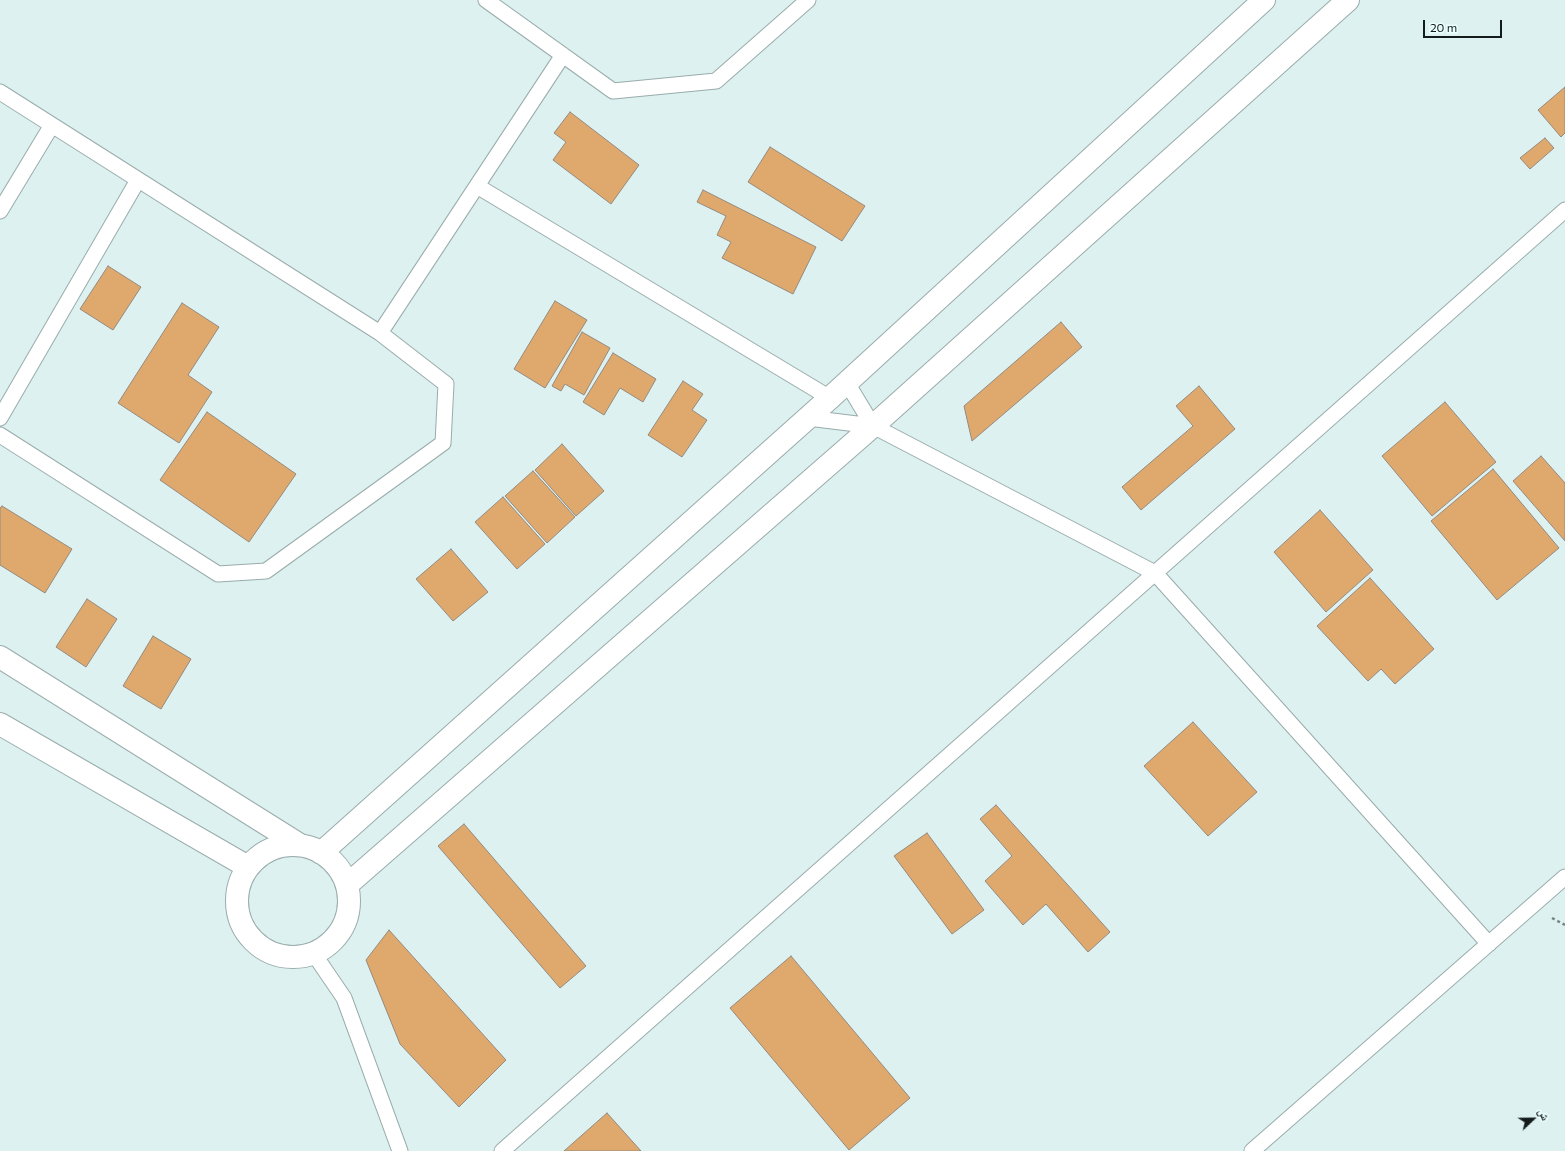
<!DOCTYPE html>
<html>
<head>
<meta charset="utf-8">
<style>
  body { margin:0 }
  #map { position:relative; width:1565px; height:1151px; overflow:hidden; background:#ddf1f0; font-family:Commissioner,"Noto Naskh Arabic",sans-serif }
  canvas { display:block }
  .north { position:absolute; left:1513px; top:1099px; width:40px; height:40px; -webkit-text-stroke:3px #ebfffe; paint-order:stroke; rotate:68deg; font-size:11px; font-weight:700; line-height:16px; text-align:center; color:#141b1b }
  .north::after { content:''; display:block; margin:auto; width:14px; height:18px; background:#141b1b; clip-path:polygon(50% 0,100% 100%,50% 72%,0 100%) }
  .scale { position:absolute; left:1423px; top:20px; width:79px; height:18px; box-sizing:border-box; border:2px solid #141b1b; border-top:0; padding-left:5px; font-size:12px; line-height:14px; white-space:nowrap; color:#141b1b; -webkit-text-stroke:3px #ebfffe; paint-order:stroke }
</style>
</head>
<body>
<div id="map">
<canvas width="1565" height="1151"></canvas>
<div class="north">ش</div>
<div class="scale">20 m</div>
</div>
<script>
const c = document.querySelector('canvas').getContext('2d');
c.lineJoin = 'round';
function fill(path, color) { c.fillStyle = color; c.fill(path, 'evenodd'); }
const poly = rows => new Path2D(rows.map(r => 'M' + r).join(''));
function strokePath(path, color, width, dash) { c.strokeStyle = color; c.lineWidth = width; c.lineCap = dash ? 'butt' : 'round'; c.setLineDash(dash || []); c.stroke(path); }
const building = poly([
  [1565,87,1565,133,1561,137,1538,110,1565,87],
  [570,112,639,165,611,204,553,160,566,142,554,133,570,112],
  [1545,138,1554,148,1530,169,1520,158,1545,138],
  [770,147,865,206,842,241,748,182,770,147],
  [703,190,816,247,793,294,722,258,731,242,717,235,726,216,697,202,703,190],
  [108,266,141,287,113,330,80,309,108,266],
  [555,301,587,320,545,388,514,369,555,301],
  [182,303,219,327,188,375,212,392,179,443,118,403,182,303],
  [1061,322,1082,347,972,441,964,406,1061,322],
  [582,332,610,348,584,395,565,384,561,391,552,386,582,332],
  [613,353,656,379,643,402,620,388,604,415,583,402,613,353],
  [683,381,703,394,692,410,707,420,682,457,648,435,683,381],
  [1199,386,1235,429,1141,510,1122,487,1193,426,1176,406,1199,386],
  [1445,402,1496,462,1432,516,1382,456,1445,402],
  [207,412,296,474,249,542,160,480,207,412],
  [562,444,604,491,576,516,535,470,562,444],
  [1541,456,1565,483,1565,541,1513,481,1541,456],
  [1493,469,1559,548,1497,600,1431,521,1493,469],
  [533,471,575,517,547,543,505,496,533,471],
  [503,497,545,544,517,569,475,522,503,497],
  [2,506,72,549,45,593,0,565,0,508,2,506],
  [1320,510,1373,570,1326,612,1274,552,1320,510],
  [451,549,488,592,453,621,416,579,451,549],
  [1370,578,1434,649,1395,684,1381,669,1368,681,1317,626,1370,578],
  [87,599,117,619,86,667,56,647,87,599],
  [153,636,191,659,161,709,123,686,153,636],
  [1193,722,1257,792,1208,836,1144,766,1193,722],
  [996,805,1110,932,1088,952,1046,904,1023,925,985,881,1012,856,980,819,996,805],
  [464,824,586,966,560,988,438,846,464,824],
  [927,833,984,910,952,934,894,856,927,833],
  [389,930,506,1060,459,1107,400,1044,366,960,389,930],
  [791,956,910,1098,849,1150,730,1008,791,956],
  [607,1113,641,1151,564,1151,607,1113]
]);
fill(building, '#dfa96e');
strokePath(building, '#94897e', 1);
const lane = poly([
  [486,0,613,91,716,81,808,0],
  [0,92,380,333,563,55],
  [477,186,830,398],
  [0,211,52,125],
  [847,383,873,426],
  [0,418,138,180],
  [808,418,873,426,1155,573,1489,944],
  [0,435,218,574,266,571,443,443,446,384,380,333],
  [314,954,344,998,400,1151],
  [502,1151,1565,210],
  [1252,1151,1565,877]
]);
const street = poly([
  [0,657,300,845],
  [0,724,248,867]
]);
const secondary = poly([
  '237 901a56 56 0 1 1 112 0a56 56 0 1 1-112 0Z',
  [321,853,830,398,1264,0],
  [347,885,873,426,1348,0]
]);
strokePath(lane, '#99acab', 17);
strokePath(street, '#99acab', 24);
strokePath(secondary, '#99acab', 24);
strokePath(poly([
  [1552,918,1565,925]
]), '#768382', 2.5, [3, 3]);
strokePath(lane, '#fff', 15);
strokePath(street, '#fff', 22);
strokePath(secondary, '#fff', 22);
</script>
</body>
</html>
